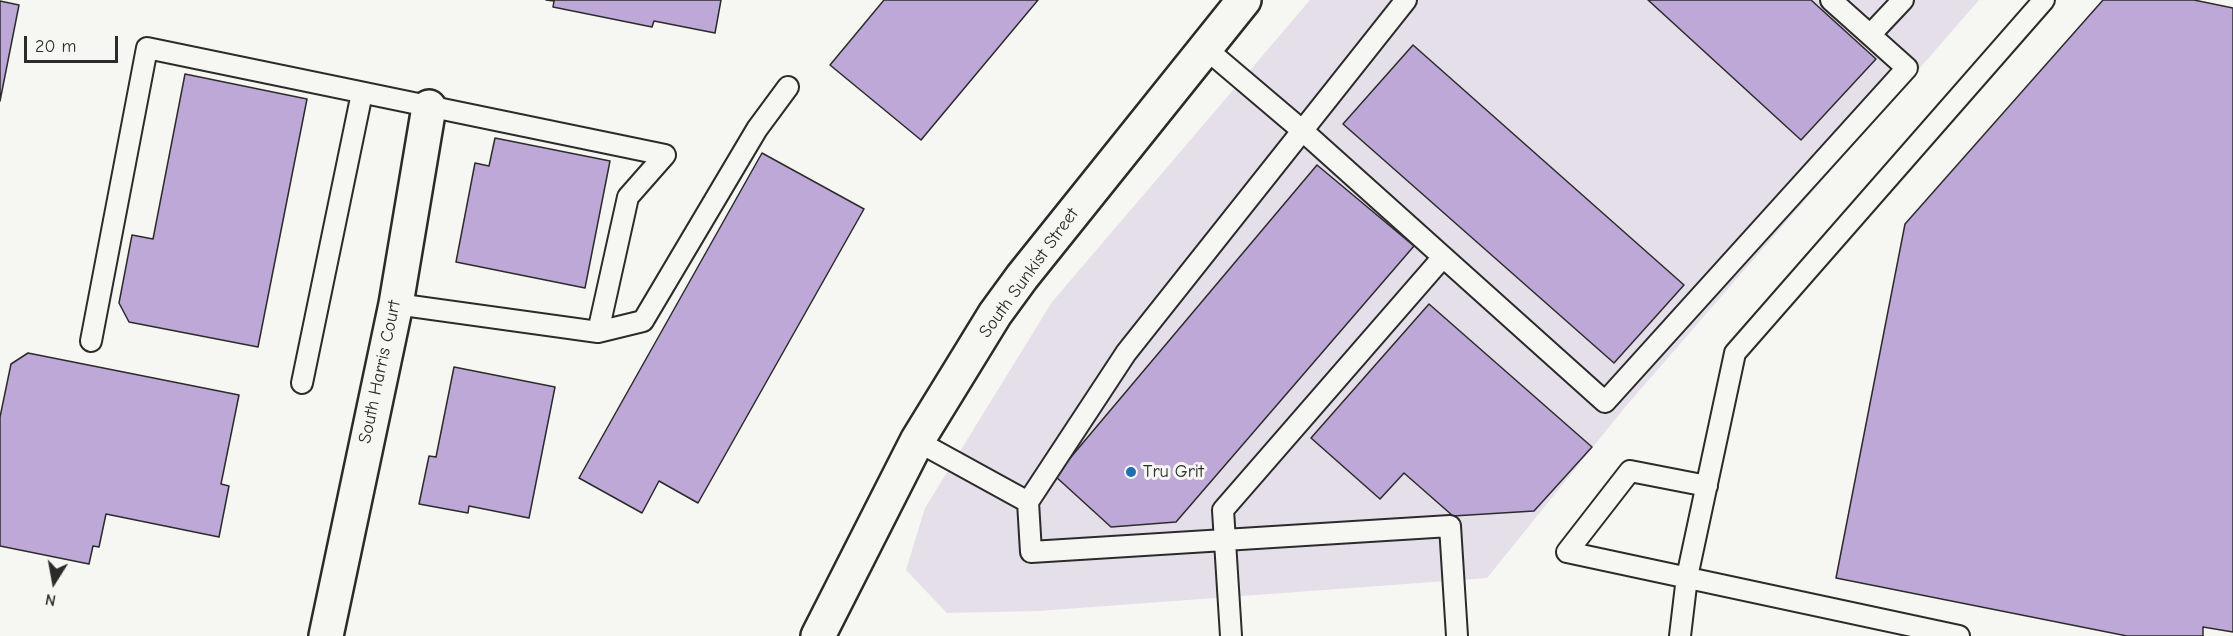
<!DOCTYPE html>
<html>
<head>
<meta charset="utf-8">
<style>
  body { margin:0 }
  #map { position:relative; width:2233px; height:636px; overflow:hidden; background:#f6f6f2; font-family:"Comic Neue",sans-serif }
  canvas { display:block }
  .north { position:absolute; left:24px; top:552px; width:60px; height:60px; -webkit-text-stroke:4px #f6f6f2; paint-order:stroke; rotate:191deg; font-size:16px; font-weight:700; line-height:24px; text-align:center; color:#2b2b2b }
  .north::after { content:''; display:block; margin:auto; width:21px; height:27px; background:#2b2b2b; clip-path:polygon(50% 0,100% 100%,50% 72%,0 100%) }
  .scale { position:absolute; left:24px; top:36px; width:94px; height:27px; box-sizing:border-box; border:3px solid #2b2b2b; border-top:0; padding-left:8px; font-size:18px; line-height:21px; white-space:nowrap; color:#2b2b2b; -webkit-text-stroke:4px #f6f6f2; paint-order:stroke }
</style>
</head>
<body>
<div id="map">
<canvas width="2233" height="636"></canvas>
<div class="north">N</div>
<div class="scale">20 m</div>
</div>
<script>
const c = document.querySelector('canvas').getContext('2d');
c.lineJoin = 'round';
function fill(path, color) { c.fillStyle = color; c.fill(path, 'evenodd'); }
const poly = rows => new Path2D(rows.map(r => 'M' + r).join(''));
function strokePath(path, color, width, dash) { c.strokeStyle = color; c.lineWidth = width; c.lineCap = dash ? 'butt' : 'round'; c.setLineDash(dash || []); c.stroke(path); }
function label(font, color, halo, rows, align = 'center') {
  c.font = font + ' "Comic Neue",sans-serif'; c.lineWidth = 6; c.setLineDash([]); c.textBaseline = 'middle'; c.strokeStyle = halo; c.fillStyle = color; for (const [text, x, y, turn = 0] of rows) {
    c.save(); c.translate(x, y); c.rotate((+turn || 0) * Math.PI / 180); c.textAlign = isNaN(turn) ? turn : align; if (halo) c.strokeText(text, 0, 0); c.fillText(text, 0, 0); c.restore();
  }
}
fill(poly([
  [1310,0,1979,0,1626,406,1487,578,1038,611,947,613,906,570,925,508,1052,302]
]), '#e5dfea');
const building = poly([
  [546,0,721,0,715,33,654,21,652,27,553,7,554,1,546,0],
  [884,0,1038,0,921,140,830,65,884,0],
  [1648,0,1811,0,1876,59,1801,140,1648,0],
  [2103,0,2194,0,2233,8,2233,632,2203,627,2203,636,2127,636,1836,578,1905,224,2103,0],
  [0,1,19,5,0,101,0,1],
  [1413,45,1684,285,1614,363,1343,124,1413,45],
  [185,74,307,99,258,347,129,322,119,303,132,235,153,239,185,74],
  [495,138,610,161,585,288,456,262,475,163,489,166,495,138],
  [762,153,864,209,698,503,659,481,642,513,579,478,762,153],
  [1317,165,1414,246,1176,522,1111,527,1055,476,1317,165],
  [1429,304,1592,447,1534,511,1453,516,1404,473,1380,499,1311,438,1429,304],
  [28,353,239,395,221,484,229,486,219,537,106,514,99,547,93,546,89,564,0,546,0,417,11,364,28,353],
  [454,367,555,387,529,518,469,506,468,513,419,504,429,456,436,457,454,367]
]);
fill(building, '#bda8d7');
strokePath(building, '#2b2b2b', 1.5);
const service = poly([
  [1870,35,1903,0],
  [1205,48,1304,132,1605,402,1907,68,1831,0],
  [598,332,643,321,757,129,788,87],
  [91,341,147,48,665,155,628,197,598,332,396,304],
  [302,383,362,93],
  [917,441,1028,502,1126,353,1406,0],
  [1707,486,1630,471,1567,552,1959,636],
  [1028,502,1031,552,1450,526,1457,636],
  [1231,636,1223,510,1443,257],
  [1680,636,1687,577,1735,353,2044,0]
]);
const minor = poly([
  [326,636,396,304,429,107]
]);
const tertiary = poly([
  [818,636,917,441,995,314,1022,277,1244,0]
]);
strokePath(service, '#2b2b2b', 24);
strokePath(minor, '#2b2b2b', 38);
strokePath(tertiary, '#2b2b2b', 38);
strokePath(service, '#f6f6f2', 20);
strokePath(minor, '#f6f6f2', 33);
strokePath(tertiary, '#f6f6f2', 33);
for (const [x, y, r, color] of [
  [1131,472,6,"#1f6fb2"]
]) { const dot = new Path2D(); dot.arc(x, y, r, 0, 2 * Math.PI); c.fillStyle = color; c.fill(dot); strokePath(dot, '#f6f6f2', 2); }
label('18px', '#2b2b2b', '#f6f6f2', [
  ["South Sunkist Street",1029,273,-54],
  ["South Harris Court",380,372,-78]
]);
label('18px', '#2b2b2b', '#f6f6f2', [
  ["Tru Grit",1143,472]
], 'left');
</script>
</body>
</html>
